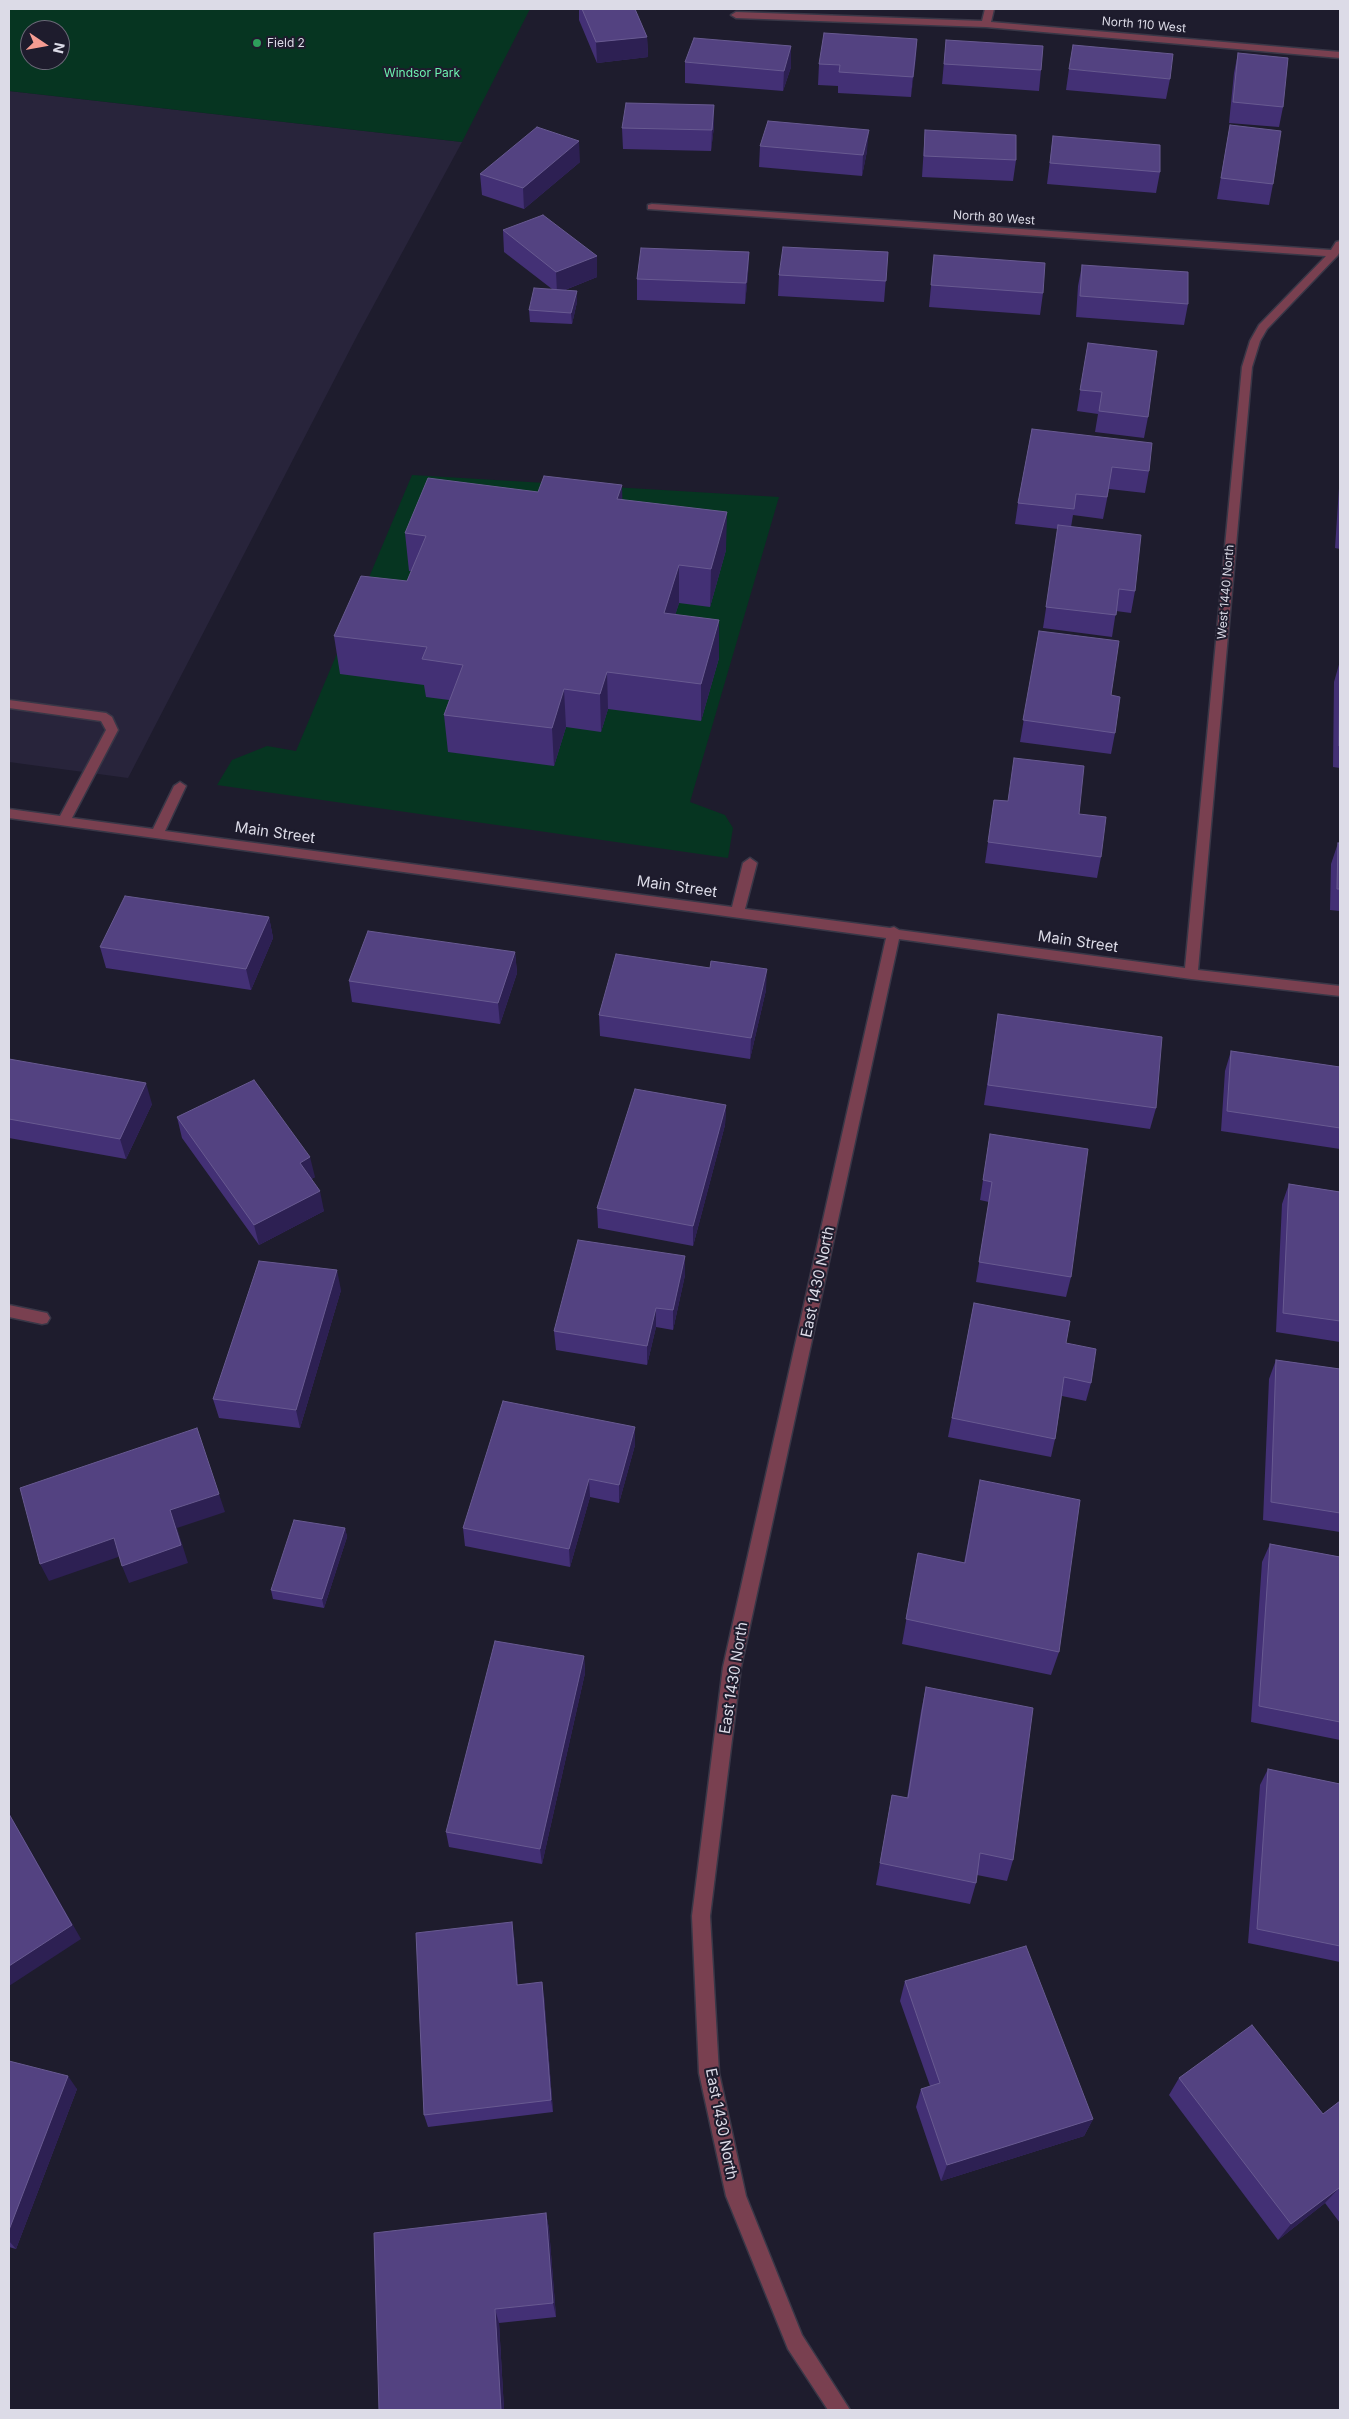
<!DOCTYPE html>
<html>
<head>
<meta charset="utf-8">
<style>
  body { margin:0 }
  #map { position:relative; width:1349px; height:2419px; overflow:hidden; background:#1e1c2d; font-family:Inter,sans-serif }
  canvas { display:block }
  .frame { position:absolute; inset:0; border:10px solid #dcdbe7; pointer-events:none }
  .north { position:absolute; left:20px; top:20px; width:50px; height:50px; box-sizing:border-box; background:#1e1c2d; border:1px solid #6a6877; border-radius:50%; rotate:102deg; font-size:14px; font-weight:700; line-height:20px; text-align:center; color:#dcdbe7 }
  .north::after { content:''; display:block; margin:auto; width:18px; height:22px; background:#f59c92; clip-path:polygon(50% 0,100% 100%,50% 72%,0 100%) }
</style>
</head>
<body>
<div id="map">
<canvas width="1349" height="2419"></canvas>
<div class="frame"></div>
<div class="north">N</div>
</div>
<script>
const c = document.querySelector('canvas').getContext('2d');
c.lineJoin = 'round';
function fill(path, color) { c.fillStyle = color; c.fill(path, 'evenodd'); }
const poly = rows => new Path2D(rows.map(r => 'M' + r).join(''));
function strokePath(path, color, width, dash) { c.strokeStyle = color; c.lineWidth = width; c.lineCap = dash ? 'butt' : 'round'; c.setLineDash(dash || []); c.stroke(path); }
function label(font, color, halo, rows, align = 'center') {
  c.font = font + ' Inter,sans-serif'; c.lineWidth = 4; c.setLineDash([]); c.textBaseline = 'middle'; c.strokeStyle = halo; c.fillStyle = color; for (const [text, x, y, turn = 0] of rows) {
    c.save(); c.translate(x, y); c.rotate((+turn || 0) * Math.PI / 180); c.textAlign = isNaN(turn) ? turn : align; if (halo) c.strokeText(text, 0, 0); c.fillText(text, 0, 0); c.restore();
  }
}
fill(poly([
  [9,91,462,142,358,334,128,778,9,762]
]), '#28243b');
fill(poly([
  [9,9,530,9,462,142,9,91],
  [30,30,60,30,60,60,30,60],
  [412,475,779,497,690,802,725,815,733,828,728,858,217,785,232,760,267,746,296,751]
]), '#063521');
const minor = poly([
  [985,9,994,9,991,22,1340,52,1340,58,986,27,736,18,731,15,736,12,982,21,985,9],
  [652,204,1331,250,1336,242,1340,241,1340,251,1338,255,1267,329,1260,341,1252,367,1198,970,1340,986,1340,996,1191,979,899,939,741,1667,710,1916,719,2073,746,2196,802,2335,850,2410,828,2410,788,2349,726,2196,699,2073,692,1916,723,1667,886,938,9,818,9,809,60,816,106,730,101,721,9,708,9,700,106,713,112,717,118,730,72,818,153,829,174,786,180,782,186,786,165,831,732,907,743,863,750,858,757,863,745,909,890,928,894,927,899,930,1185,968,1242,367,1250,341,1259,325,1326,256,648,209,648,205,652,204],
  [9,1305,42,1312,47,1313,50,1318,47,1323,42,1324,9,1317,9,1305]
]);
strokePath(minor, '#393747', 3);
fill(minor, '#794050');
fill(poly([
  [579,9,635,9,647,37,648,57,597,63,579,20],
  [917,39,911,97,838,93,838,86,818,85,819,64],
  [946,40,1041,70,1039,91,942,84],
  [1238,53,1283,107,1279,127,1229,123,1234,73],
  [685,62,791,67,783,91,685,83],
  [1069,69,1170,79,1166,99,1066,90],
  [1230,125,1273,184,1269,205,1217,199],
  [714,126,711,151,623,149,622,128],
  [925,130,1016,160,1013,181,922,177],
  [1053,136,1160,172,1156,193,1047,184],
  [760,146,867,151,862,176,759,167],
  [580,162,524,209,482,195,480,174],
  [503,230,597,277,565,290,577,302,572,324,530,322,529,310,552,289,504,252],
  [749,252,748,274,745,304,637,300,637,279],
  [888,252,884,302,778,296,779,275],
  [934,255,1043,293,1040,315,929,307],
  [1082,265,1188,304,1184,325,1076,317,1078,286],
  [1088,343,1148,417,1144,438,1095,432,1098,414,1077,411],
  [1032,429,1149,471,1145,493,1109,489,1103,519,1073,515,1071,527,1135,591,1131,613,1116,611,1112,637,1043,628,1058,529,1015,524,1018,503],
  [1340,473,1340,549,1335,548],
  [538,492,622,499,726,550,710,607,679,603,675,615,719,658,701,721,608,709,601,732,566,727,554,766,448,752,444,715,449,700,426,697,424,685,340,674,334,636,407,581,411,571,409,571,405,533],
  [1340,597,1340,649,1339,649],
  [1039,631,1115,733,1111,754,1020,742],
  [1340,661,1340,768,1333,767,1334,682],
  [994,800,1079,814,1101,857,1097,878,985,863],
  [1338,843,1340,843,1340,911,1330,910,1331,864],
  [269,917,273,938,251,990,106,968,100,947],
  [515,952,517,973,500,1024,352,1002,349,981],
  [710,968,766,990,750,1059,600,1036,599,1015],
  [998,1014,1156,1108,1150,1129,984,1105],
  [1231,1051,1340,1067,1340,1149,1221,1131,1225,1071],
  [9,1059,152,1104,126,1159,9,1138],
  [726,1105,725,1125,693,1246,598,1228,597,1208],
  [177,1117,315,1177,311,1179,324,1211,259,1245,182,1138],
  [990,1134,1071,1277,1066,1297,976,1282,989,1202,980,1200],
  [1289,1184,1340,1192,1340,1342,1276,1332,1282,1204],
  [685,1256,685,1275,673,1330,656,1327,647,1365,556,1350,554,1331],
  [341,1290,300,1428,219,1418,213,1399],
  [974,1303,1066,1343,1091,1383,1086,1401,1062,1396,1055,1439,1051,1457,948,1437],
  [1276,1360,1340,1369,1340,1532,1263,1520,1269,1379],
  [635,1445,619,1503,590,1497,570,1567,465,1546,463,1528],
  [980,1480,1059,1652,1051,1675,902,1644,918,1553,964,1563],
  [345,1528,347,1537,324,1608,273,1599,271,1590],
  [1270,1544,1340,1557,1340,1740,1251,1722,1262,1562],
  [584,1656,585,1673,542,1864,449,1847,446,1832],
  [926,1687,1013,1860,1007,1881,977,1875,976,1883,970,1904,876,1885,892,1795,907,1798,921,1711],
  [1268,1769,1340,1784,1340,1962,1248,1943,1260,1785],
  [514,1936,518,1985,544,1996,553,2112,428,2127,424,2115],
  [905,1981,1093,2119,1084,2136,941,2181,916,2107,921,2089,930,2086,900,2001],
  [9,2061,77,2089,16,2249,9,2247],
  [1179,2078,1323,2114,1340,2101,1340,2223,1325,2203,1278,2240,1169,2095],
  [546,2213,549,2229,556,2317,499,2323,504,2410,379,2410]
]), '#433075');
fill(poly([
  [647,37,648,57,597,63,596,42],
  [917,39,916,59,911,97,913,77],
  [791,46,791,67,783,91,784,71],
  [714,105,714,126,711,151,712,130],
  [869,130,867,151,862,176,863,155],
  [579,141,580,162,524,209,523,188],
  [749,252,748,274,745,304,746,283],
  [597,256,597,277,557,293,556,272],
  [577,291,577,302,572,324,571,313],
  [622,485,623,523,617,499],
  [727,512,726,550,710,607,711,569],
  [679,565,679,603,664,651,664,613],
  [719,620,719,658,701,721,701,684],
  [607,672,608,709,601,732,600,694],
  [564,689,566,727,554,766,552,728],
  [269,917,273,938,251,990,246,969],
  [515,952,517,973,500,1024,498,1003],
  [767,969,766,990,750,1059,751,1038],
  [146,1083,152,1104,126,1159,120,1139],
  [726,1105,725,1125,693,1246,693,1226],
  [310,1157,315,1177,304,1183,300,1163],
  [320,1191,324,1211,259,1245,254,1225],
  [685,1256,685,1275,673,1330,673,1310],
  [337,1270,341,1290,300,1428,296,1410],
  [656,1308,656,1327,647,1365,647,1346],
  [635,1427,635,1445,619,1503,619,1485],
  [589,1479,590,1497,570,1567,569,1549],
  [219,1494,225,1512,177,1528,188,1563,129,1583,122,1566,170,1510],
  [345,1528,347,1537,324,1608,322,1599],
  [114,1538,121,1556,49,1581,40,1564],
  [584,1656,585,1673,542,1864,540,1849],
  [9,1813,81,1939,9,1986],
  [512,1922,514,1936,519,1999,517,1985],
  [542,1982,544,1996,553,2112,551,2100],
  [68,2076,77,2089,16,2249,9,2241,9,2230],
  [1093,2119,1084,2136,941,2181,947,2165],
  [1339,2188,1325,2203,1278,2240,1291,2224],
  [546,2213,549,2229,556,2317,553,2303],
  [495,2309,499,2323,504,2410,501,2410]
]), '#2d2053');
const building = poly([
  [582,9,635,9,647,37,596,42,582,9],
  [824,33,917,39,913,77,839,72,840,65,819,64,824,33],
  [694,38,791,46,784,71,685,62,694,38],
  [946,40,1043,46,1041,70,944,64,946,40],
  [1073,45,1173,54,1170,79,1069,69,1073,45],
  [1238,53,1288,58,1283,107,1233,102,1238,53],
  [626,103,714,105,712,130,622,128,626,103],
  [768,121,869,130,863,155,760,146,768,121],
  [1230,125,1281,131,1273,184,1221,178,1230,125],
  [537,127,579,141,523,188,480,174,537,127],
  [925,130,1016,135,1016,160,924,156,925,130],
  [1053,136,1160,145,1160,172,1050,163,1053,136],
  [543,215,597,256,556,272,503,230,543,215],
  [783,247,888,252,886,281,779,275,783,247],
  [641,248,749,252,746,283,637,279,641,248],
  [934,255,1045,263,1043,293,931,285,934,255],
  [1082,265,1188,272,1188,304,1080,296,1082,265],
  [534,288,577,291,571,313,529,310,534,288],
  [1088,343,1157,351,1148,417,1099,411,1102,392,1080,390,1088,343],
  [1032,429,1152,443,1149,471,1112,467,1107,497,1076,494,1074,509,1018,503,1032,429],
  [544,476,622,485,617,499,727,512,711,569,679,565,664,613,719,620,701,684,607,672,600,694,564,689,552,728,444,715,463,665,422,659,427,647,334,636,361,576,407,581,426,536,405,533,428,478,538,492,544,476],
  [1058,525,1141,535,1135,591,1119,589,1116,615,1046,607,1058,525],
  [1039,631,1119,641,1111,695,1120,697,1115,733,1023,720,1039,631],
  [1340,661,1340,746,1339,746,1340,661],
  [1014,758,1084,766,1079,814,1106,817,1101,857,988,842,994,800,1008,801,1014,758],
  [1338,843,1340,843,1340,889,1337,889,1338,843],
  [125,896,269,917,246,969,100,947,125,896],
  [368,931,515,952,498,1003,349,981,368,931],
  [616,954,710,968,711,961,767,969,751,1038,599,1015,616,954],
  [998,1014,1162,1037,1156,1108,988,1085,998,1014],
  [1231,1051,1340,1067,1340,1128,1227,1111,1231,1051],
  [9,1059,146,1083,120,1139,9,1119,9,1059],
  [254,1080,310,1157,300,1163,320,1191,254,1225,177,1117,254,1080],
  [635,1089,726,1105,693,1226,597,1208,635,1089],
  [990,1134,1088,1149,1071,1277,979,1262,992,1182,983,1180,990,1134],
  [1289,1184,1340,1192,1340,1321,1283,1313,1289,1184],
  [578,1240,685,1256,673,1310,656,1308,647,1346,554,1331,578,1240],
  [259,1261,337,1270,296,1410,213,1399,259,1261],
  [974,1303,1070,1321,1066,1343,1096,1349,1091,1383,1064,1377,1055,1439,952,1418,974,1303],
  [1276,1360,1340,1369,1340,1513,1271,1502,1276,1360],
  [503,1401,635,1427,619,1485,589,1479,569,1549,463,1528,503,1401],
  [197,1428,219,1494,170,1510,181,1545,122,1566,114,1538,40,1564,20,1488,197,1428],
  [980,1480,1080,1500,1059,1652,906,1619,918,1553,965,1563,980,1480],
  [294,1520,345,1528,322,1599,271,1590,294,1520],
  [1270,1544,1340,1557,1340,1722,1259,1706,1270,1544],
  [495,1641,584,1656,540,1849,446,1832,495,1641],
  [926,1687,1033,1708,1013,1860,980,1853,976,1883,880,1863,892,1795,908,1798,926,1687],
  [1268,1769,1340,1784,1340,1946,1257,1929,1268,1769],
  [9,1814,72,1925,9,1966,9,1814],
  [512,1922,517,1985,542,1982,551,2100,424,2115,416,1933,512,1922],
  [1026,1946,1093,2119,947,2165,921,2089,940,2083,905,1981,1026,1946],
  [1252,2025,1323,2114,1340,2101,1340,2189,1339,2188,1291,2224,1179,2078,1252,2025],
  [9,2061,68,2076,9,2230,9,2061],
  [546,2213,553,2303,495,2309,501,2410,379,2410,374,2233,546,2213]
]);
fill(building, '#534281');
strokePath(building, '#685a91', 1);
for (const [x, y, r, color] of [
  [257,43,5,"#2e9e5b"]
]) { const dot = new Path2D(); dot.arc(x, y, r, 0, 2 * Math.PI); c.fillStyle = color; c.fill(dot); strokePath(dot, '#1e1c2d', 2); }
label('12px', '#dcdbe7', '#1e1c2d', [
  ["North 110 West",1144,25,5],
  ["North 80 West",994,218,4],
  ["West 1440 North",1226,592,-85]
]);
label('12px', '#dcdbe7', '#1e1c2d', [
  ["Field 2",267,43]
], 'left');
label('12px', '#6df2b0', '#1e1c2d', [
  ["Windsor Park",422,73]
]);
label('15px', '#dcdbe7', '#1e1c2d', [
  ["Main Street",275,833,8],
  ["Main Street",677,887,8],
  ["Main Street",1078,942,8],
  ["East 1430 North",818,1282,-78],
  ["East 1430 North",734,1678,-81],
  ["East 1430 North",721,2124,79]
]);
</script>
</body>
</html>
